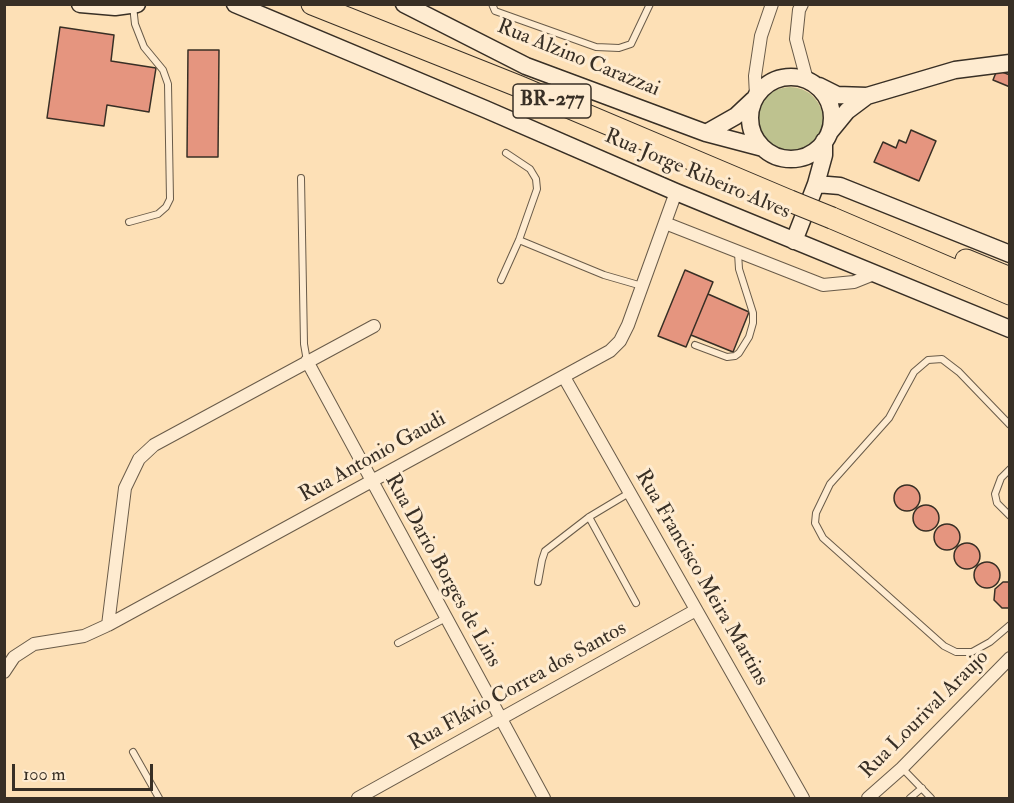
<!DOCTYPE html>
<html>
<head>
<meta charset="utf-8">
<style>
  body { margin:0 }
  #map { position:relative; width:1014px; height:803px; overflow:hidden; background:#fde0b6; font-family:"IM FELL Double Pica",serif }
  canvas { display:block }
  .frame { position:absolute; inset:0; border:6px solid #382f25; pointer-events:none }
  .scale { position:absolute; left:12px; top:764px; width:141px; height:27px; box-sizing:border-box; border:3px solid #382f25; border-top:0; padding-left:8px; font-size:18px; line-height:21px; white-space:nowrap; color:#382f25; -webkit-text-stroke:4px #feebd0; paint-order:stroke }
</style>
</head>
<body>
<div id="map">
<canvas width="1014" height="803"></canvas>
<div class="frame"></div>
<div class="scale">100 m</div>
</div>
<script>
const c = document.querySelector('canvas').getContext('2d');
c.lineJoin = 'round';
function fill(path, color) { c.fillStyle = color; c.fill(path, 'evenodd'); }
const poly = rows => new Path2D(rows.map(r => 'M' + r).join(''));
function strokePath(path, color, width, dash) { c.strokeStyle = color; c.lineWidth = width; c.lineCap = dash ? 'butt' : 'round'; c.setLineDash(dash || []); c.stroke(path); }
function label(font, color, halo, rows, align = 'center') {
  c.font = font + ' "IM FELL Double Pica",serif'; c.lineWidth = 6; c.setLineDash([]); c.textBaseline = 'middle'; c.strokeStyle = halo; c.fillStyle = color; for (const [text, x, y, turn = 0] of rows) {
    c.save(); c.translate(x, y); c.rotate((+turn || 0) * Math.PI / 180); c.textAlign = isNaN(turn) ? turn : align; if (halo) c.strokeText(text, 0, 0); c.fillText(text, 0, 0); c.restore();
  }
}
fill(poly([
  '757 120a33 33 0 1 1 66 0a33 33 0 1 1-66 0Z'
]), '#bec28f');
const building = poly([
  [60,27,114,35,111,61,156,68,149,112,107,105,104,126,47,118,60,27],
  [188,50,219,50,218,157,187,157,188,50],
  [997,70,1010,75,1010,87,993,80,997,70],
  [911,130,936,141,919,181,874,162,883,142,896,148,899,140,906,143,911,130],
  [685,270,713,282,686,347,658,336,685,270],
  [708,294,749,312,733,352,691,335,708,294],
  '894 498a13 13 0 1 1 26 0a13 13 0 1 1-26 0Z',
  '913 518a13 13 0 1 1 26 0a13 13 0 1 1-26 0Z',
  '934 537a13 13 0 1 1 26 0a13 13 0 1 1-26 0Z',
  '954 556a13 13 0 1 1 26 0a13 13 0 1 1-26 0Z',
  '974 575a13 13 0 1 1 26 0a13 13 0 1 1-26 0Z',
  [1003,582,1010,582,1010,608,1002,608,994,600,995,589,1003,582]
]);
fill(building, '#e5957f');
strokePath(building, '#382f25', 1.5);
const lane = poly([
  [492,4,495,11,596,47,619,48,631,44,650,4],
  [301,178,304,344,307,361],
  [129,222,158,214,166,207,170,199,168,84,163,70,144,47,135,24,133,6],
  [519,240,604,275,642,286],
  [501,280,519,240,537,189,536,179,530,169,506,153],
  [695,345,727,357,735,356,739,353,749,337,753,323,753,313,739,269,738,253],
  [1010,425,959,372,942,359,928,360,914,372,889,418,830,484,816,513,815,523,823,538,944,646,956,652,972,652,990,642,1010,625],
  [1010,469,1001,478,995,494,997,503,1010,516],
  [589,517,636,603],
  [538,582,542,560,545,551,589,517,629,493],
  [398,643,446,618],
  [133,752,159,798],
  [902,768,931,798],
  [910,798,922,788]
]);
const street = poly([
  [802,4,799,10,796,39,807,80],
  [756,96,755,76,761,36,772,4],
  [665,223,823,285,854,282,874,274],
  [307,361,544,798],
  [564,377,803,798],
  [108,625,125,488,139,459,154,445,374,326],
  [4,672,14,657,34,644,84,636,108,625,610,351,620,341,628,325,676,192],
  [358,798,696,610],
  [868,798,902,768,1010,658]
]);
const secondary = poly([
  [80,4,115,7,137,4],
  [235,4,485,109,676,192,1010,329],
  [404,4,526,66,706,133,763,148],
  '750 118a41 41 0 1 1 82 0a41 41 0 1 1-82 0Z',
  [819,86,837,95,867,96],
  [706,133,736,116,753,100],
  [829,133,847,111,867,96,955,70,1010,63],
  [816,184,840,186,1010,254],
  [794,241,816,184,824,155,824,141]
]);
const highway = poly([
  [312,4,518,86,790,201],
  [832,218,1010,294],
  [966,260,1010,278]
]);
strokePath(lane, '#695b49', 8);
strokePath(street, '#695b49', 14);
strokePath(secondary, '#382f25', 19);
strokePath(highway, '#382f25', 23);
strokePath(lane, '#feebd0', 6);
strokePath(street, '#feebd0', 12);
strokePath(secondary, '#feebd0', 16);
strokePath(highway, '#fde0b6', 21);
const highwayBridge = poly([
  [790,201,832,218]
]);
strokePath(highwayBridge, '#382f25', 23, []);
strokePath(highwayBridge, '#fde0b6', 21);
for (const [x, y, w] of [
  [552,101,78]
]) { const box = new Path2D(); box.roundRect(x - w / 2, y - 17, w, 34, 4.5); c.fillStyle = '#feebd0'; c.fill(box); strokePath(box, '#382f25', 1.5); }
label('bold 20px', '#382f25', null, [
  ["BR-277",552,101]
]);
label('21px', '#382f25', '#feebd0', [
  ["Rua Alzino Carazzai",578,59,22],
  ["Rua Jorge Ribeiro Alves",697,175,23],
  ["Rua Antonio Gaudi",373,458,-29],
  ["Rua Dario Borges de Lins",442,571,61],
  ["Rua Francisco Meira Martins",701,578,60],
  ["Rua Flávio Correa dos Santos",518,687,-29],
  ["Rua Lourival Araujo",925,715,-45]
]);
</script>
</body>
</html>
